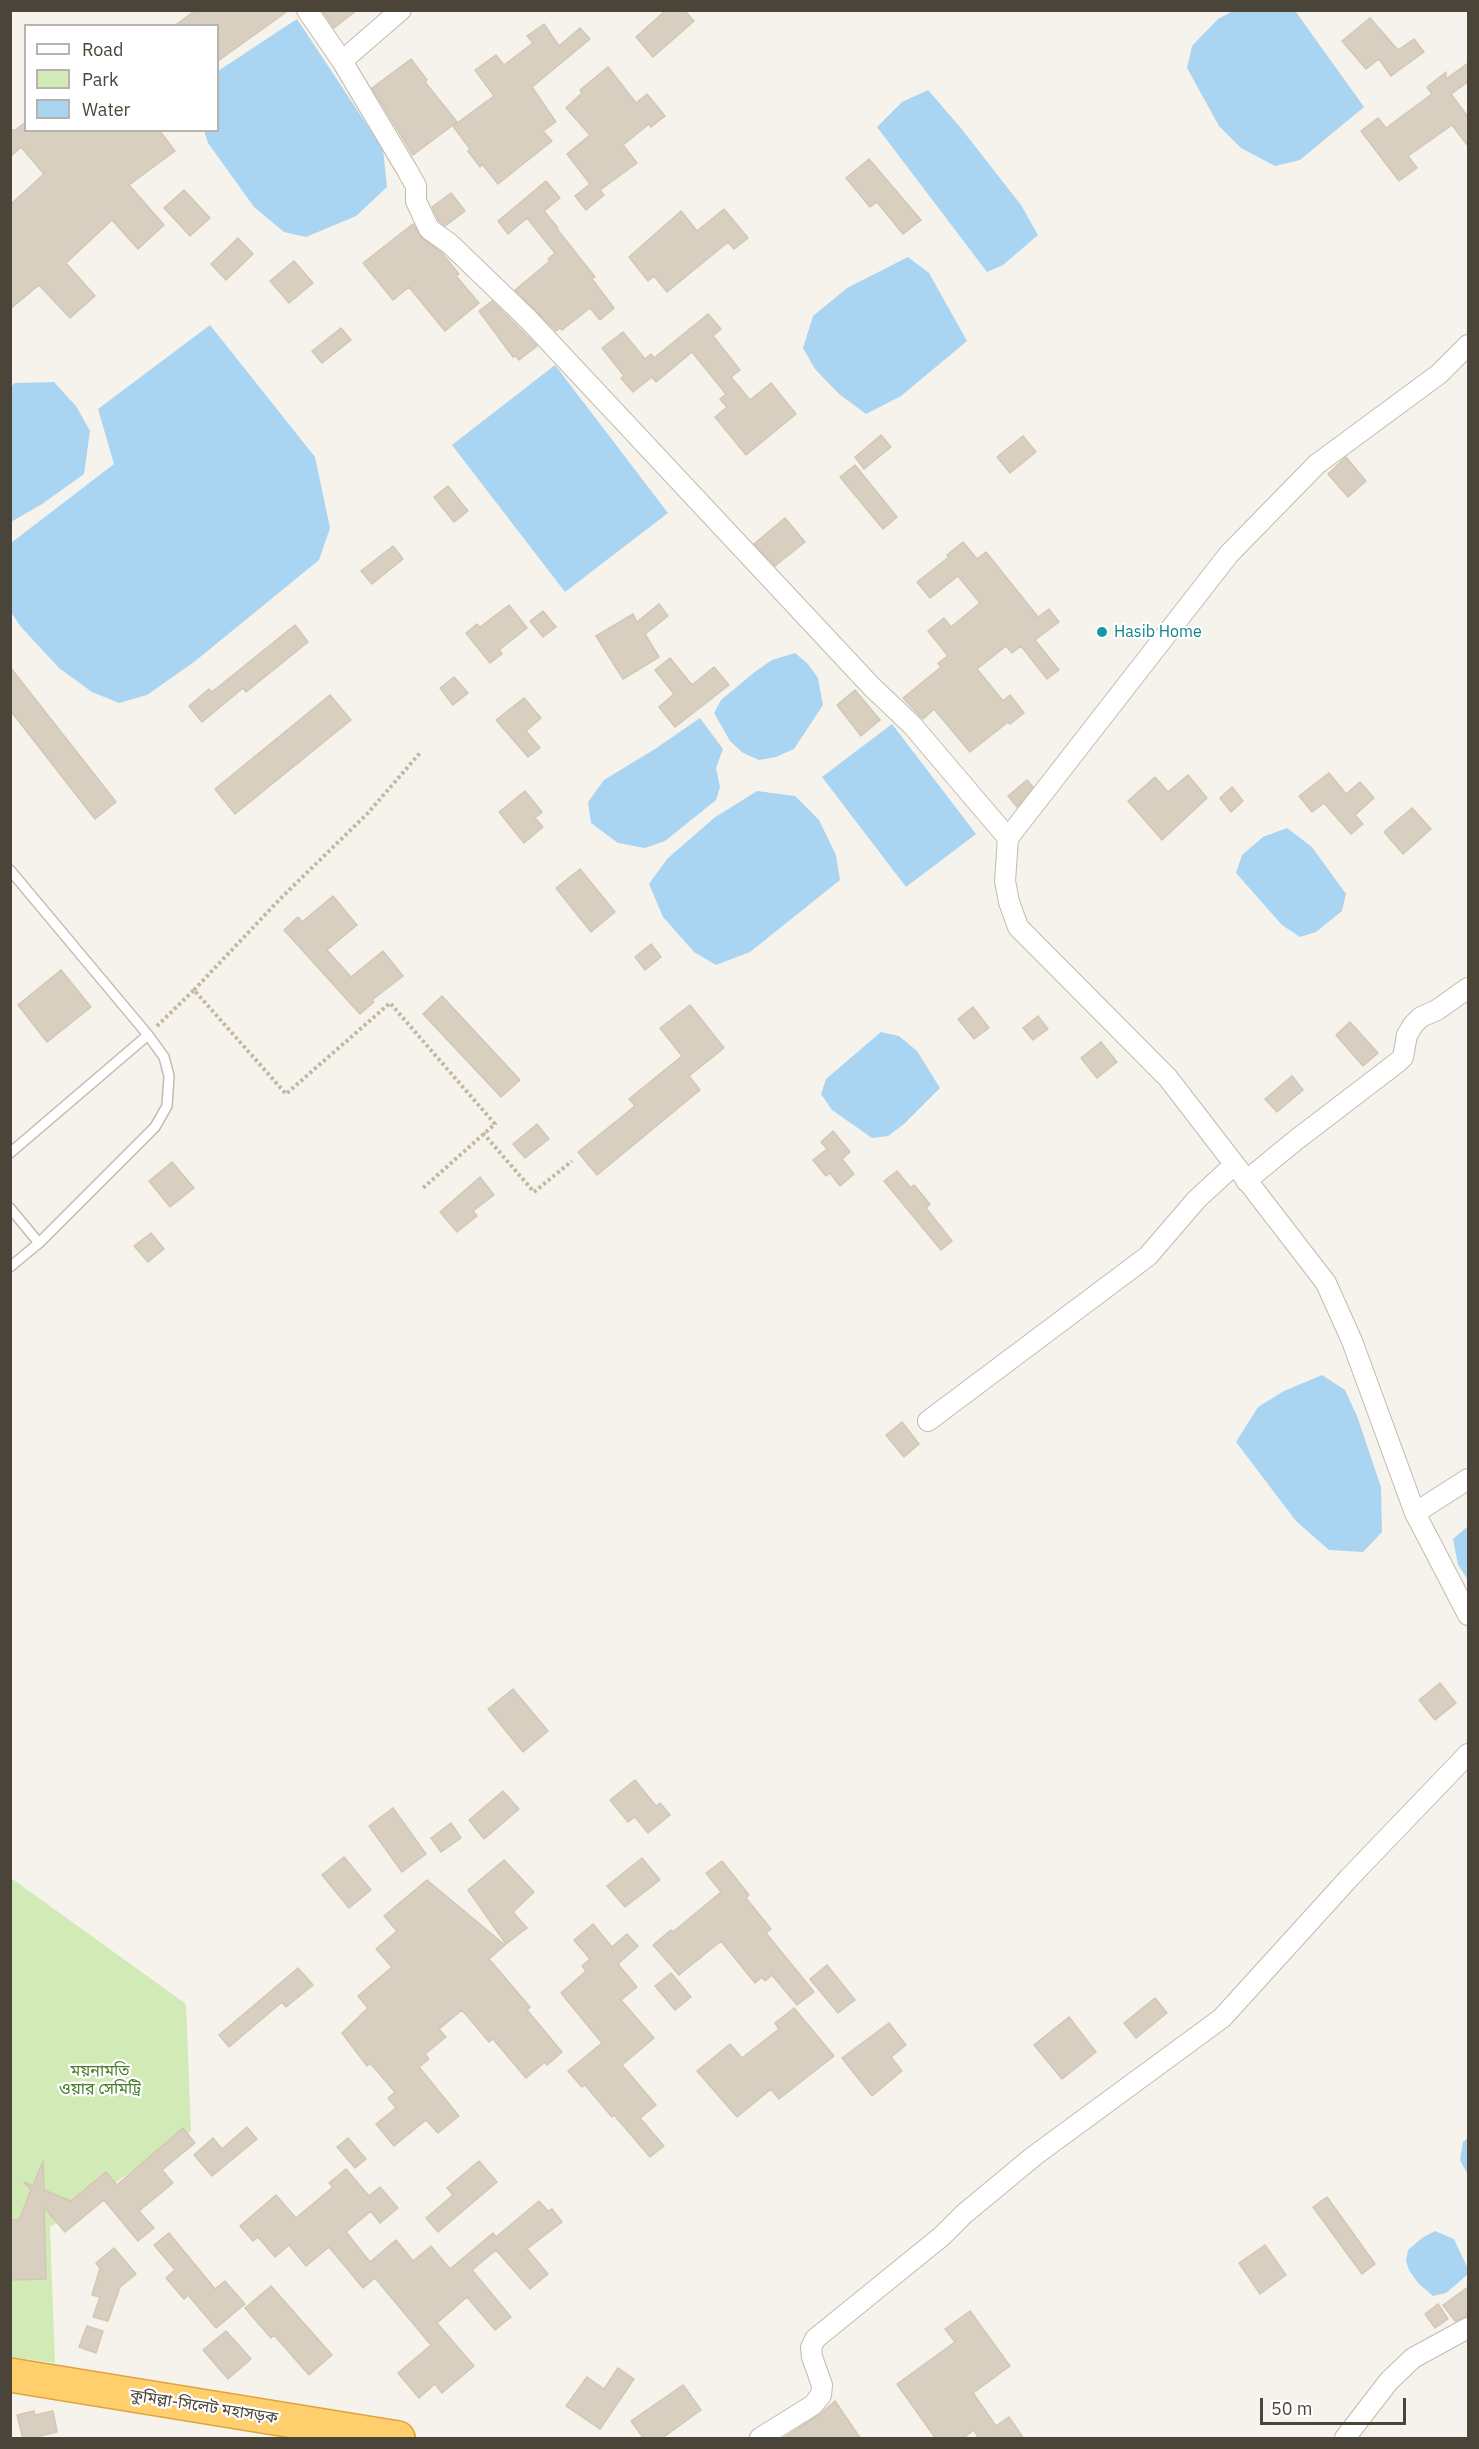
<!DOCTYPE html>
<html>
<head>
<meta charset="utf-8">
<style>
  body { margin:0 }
  #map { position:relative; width:1479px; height:2449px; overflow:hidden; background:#f6f3ec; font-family:"IBM Plex Sans",sans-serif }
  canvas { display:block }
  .frame { position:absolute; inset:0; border:12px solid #4b4439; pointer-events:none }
  .legend { position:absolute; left:24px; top:24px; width:195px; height:108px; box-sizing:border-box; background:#fff; border:2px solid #b7b4b0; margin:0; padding:8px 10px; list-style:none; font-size:18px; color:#4b4439 }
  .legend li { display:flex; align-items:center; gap:12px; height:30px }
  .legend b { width:30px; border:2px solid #b7b4b0 }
  .scale { position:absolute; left:1260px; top:2398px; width:146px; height:27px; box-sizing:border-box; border:3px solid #4b4439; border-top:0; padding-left:8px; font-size:18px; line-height:21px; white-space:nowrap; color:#4b4439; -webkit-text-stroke:4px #fff; paint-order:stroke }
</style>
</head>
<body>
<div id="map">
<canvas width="1479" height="2449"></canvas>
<div class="frame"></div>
<ul class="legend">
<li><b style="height:8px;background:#fff"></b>Road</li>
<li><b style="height:16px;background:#d2eab5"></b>Park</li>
<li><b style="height:16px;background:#a9d4f2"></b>Water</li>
</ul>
<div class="scale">50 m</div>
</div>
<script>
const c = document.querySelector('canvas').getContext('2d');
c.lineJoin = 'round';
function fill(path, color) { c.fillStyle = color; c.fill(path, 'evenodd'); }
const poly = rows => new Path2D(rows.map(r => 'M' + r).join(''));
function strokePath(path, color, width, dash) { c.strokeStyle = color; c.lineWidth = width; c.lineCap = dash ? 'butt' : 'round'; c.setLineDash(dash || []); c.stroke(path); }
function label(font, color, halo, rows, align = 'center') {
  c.font = font + ' "IBM Plex Sans","Noto Sans Bengali",sans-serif'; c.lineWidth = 4.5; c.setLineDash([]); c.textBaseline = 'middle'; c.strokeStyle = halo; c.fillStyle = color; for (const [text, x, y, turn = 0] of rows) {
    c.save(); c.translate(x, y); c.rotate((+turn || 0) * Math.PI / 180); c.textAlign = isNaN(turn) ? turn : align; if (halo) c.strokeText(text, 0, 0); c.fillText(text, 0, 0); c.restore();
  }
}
fill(poly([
  [11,1878,186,2004,191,2131,50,2227,55,2363,11,2357]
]), '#d2eab5');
fill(poly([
  [1233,11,1296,12,1364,107,1300,160,1275,166,1241,148,1219,126,1187,68,1192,46,1218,19],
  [297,19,383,149,387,187,356,216,306,237,284,232,254,207,208,143,204,131,218,130,218,71],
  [928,90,960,127,1021,205,1038,235,1003,265,987,272,877,127,902,102],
  [908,257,929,273,967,341,901,396,866,414,839,394,815,369,803,348,813,316,847,288],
  [210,325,315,457,330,528,319,560,194,662,147,695,119,703,92,692,59,668,21,627,11,612,11,543,114,464,98,409],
  [555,365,668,513,565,592,452,445],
  [54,382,76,406,90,431,84,474,42,504,11,522,11,386,15,383],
  [795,653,808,664,818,678,823,705,794,749,776,757,759,760,743,753,730,741,714,713,721,700,756,671,772,660],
  [700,718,723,749,716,768,720,787,716,800,665,841,645,848,618,843,591,823,588,802,604,780,655,749],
  [892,724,976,834,906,887,822,777],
  [757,791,795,796,819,820,836,855,840,880,750,952,716,965,694,952,663,917,649,884,667,859,714,818],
  [1287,828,1312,847,1346,894,1342,911,1316,932,1300,937,1282,925,1236,873,1242,855,1263,837],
  [881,1032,899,1036,917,1051,940,1088,904,1124,888,1136,872,1138,832,1110,821,1094,826,1079],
  [1322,1375,1345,1390,1357,1416,1381,1487,1382,1532,1363,1552,1329,1550,1296,1521,1236,1442,1258,1407,1284,1391],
  [1468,1526,1468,1580,1458,1565,1453,1539],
  [1468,2138,1468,2175,1460,2160,1463,2142],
  [1435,2231,1454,2239,1468,2269,1467,2275,1446,2293,1433,2296,1418,2283,1409,2270,1406,2261,1408,2250,1422,2238]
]), '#a9d4f2');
const building = poly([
  [196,10,289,10,218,61,218,26,174,26,196,10],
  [322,10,357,10,334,28,322,10],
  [666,10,684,10,694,21,653,57,636,37,666,10],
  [1370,18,1398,50,1414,39,1424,52,1391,76,1379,59,1366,69,1342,41,1370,18],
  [544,24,559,46,580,28,590,39,532,87,556,122,543,131,552,141,498,184,482,164,480,167,468,151,470,149,453,126,494,96,475,70,496,55,504,65,533,43,527,36,544,24],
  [411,59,427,80,425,82,457,122,413,155,372,88,411,59],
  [1468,63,1468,82,1451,94,1468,117,1468,146,1452,125,1408,156,1417,168,1399,181,1361,131,1378,118,1386,128,1432,94,1427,87,1446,72,1446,79,1468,63],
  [608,67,636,103,647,94,665,116,651,127,649,124,623,145,637,163,600,190,604,195,586,210,575,196,590,184,567,154,590,135,566,108,582,93,580,90,608,67],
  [26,122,26,130,159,130,175,151,129,185,164,225,138,249,112,220,66,263,95,296,70,318,39,285,10,309,10,205,44,174,21,147,10,157,10,130,15,130,26,122],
  [869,159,921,220,903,234,877,202,870,207,846,178,869,159],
  [546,181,560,198,544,211,558,228,557,229,595,277,592,279,614,308,600,320,590,308,562,330,560,328,556,331,515,290,550,261,548,259,555,253,527,218,508,234,498,221,546,181],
  [184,190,210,218,190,236,164,208,184,190],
  [451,193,465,211,445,226,439,221,432,207,451,193],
  [724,209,748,238,734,249,728,242,667,292,654,276,648,281,629,257,681,211,697,231,724,209],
  [413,224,422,238,441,252,459,274,456,276,479,303,445,331,409,287,393,300,363,263,413,224],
  [238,238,253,254,226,280,211,264,238,238],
  [294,261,313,283,289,303,270,281,294,261],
  [492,301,537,346,519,360,516,356,513,357,479,311,492,301],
  [708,314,721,329,713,336,740,370,731,377,750,400,771,383,796,414,746,455,715,417,727,407,720,399,726,394,692,352,656,382,652,377,633,392,621,378,624,376,602,348,623,332,645,359,651,354,654,358,708,314],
  [341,328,351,340,322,363,312,351,341,328],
  [881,435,891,447,864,469,855,457,881,435],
  [1023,436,1036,452,1010,473,997,457,1023,436],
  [1346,457,1366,481,1348,497,1328,474,1346,457],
  [855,465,897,517,883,529,840,477,855,465],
  [448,486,468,511,454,522,434,497,448,486],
  [785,518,805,542,775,566,754,544,785,518],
  [963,542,977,559,986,552,1038,617,1049,609,1059,622,1035,640,1059,670,1047,679,1021,646,1012,653,1006,646,977,669,1003,701,1010,695,1024,713,1010,724,1008,722,970,752,934,709,923,719,903,698,941,667,938,663,948,656,928,631,944,618,951,627,980,603,958,576,930,598,917,582,949,557,947,555,963,542],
  [393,546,403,559,372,584,361,571,393,546],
  [659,604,668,616,645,634,659,657,623,679,596,636,633,614,637,622,659,604],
  [509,605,527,628,499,650,502,654,490,663,466,633,477,624,480,627,509,605],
  [543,611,556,627,543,637,530,621,543,611],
  [295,625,308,642,246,692,243,688,202,722,189,706,209,689,212,692,295,625],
  [670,658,692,685,714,667,729,685,675,727,659,707,674,694,655,670,670,658],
  [10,667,116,802,95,819,10,710,10,667],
  [454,677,468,693,453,705,440,688,454,677],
  [855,690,880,720,861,736,837,705,855,690],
  [330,695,351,720,235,814,215,789,330,695],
  [524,698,541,718,526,731,540,748,528,757,496,720,524,698],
  [1329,773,1346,794,1360,782,1374,798,1355,815,1363,824,1351,834,1324,803,1312,812,1299,796,1329,773],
  [1188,775,1207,798,1162,840,1128,801,1155,777,1168,792,1188,775],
  [1027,780,1033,787,1017,807,1008,796,1027,780],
  [1232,787,1243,801,1231,812,1220,798,1232,787],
  [525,791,542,812,535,818,543,827,524,843,499,812,525,791],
  [1412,808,1431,829,1403,854,1384,832,1412,808],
  [580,869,615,912,591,932,556,888,580,869],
  [333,896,357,925,327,950,351,977,383,951,403,976,372,1000,374,1002,360,1014,284,930,298,917,302,922,333,896],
  [651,944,661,957,645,970,635,957,651,944],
  [61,970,91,1007,47,1042,18,1005,61,970],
  [442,996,520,1080,501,1097,423,1014,442,996],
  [690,1005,724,1048,689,1076,700,1090,597,1175,578,1152,635,1106,629,1099,682,1056,660,1028,690,1005],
  [973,1007,989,1028,974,1039,958,1019,973,1007],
  [1038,1016,1048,1029,1033,1040,1023,1028,1038,1016],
  [1350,1022,1378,1053,1363,1066,1336,1035,1350,1022],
  [1101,1042,1117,1062,1097,1078,1081,1058,1101,1042],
  [1292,1076,1303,1090,1277,1112,1265,1099,1292,1076],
  [537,1124,549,1139,525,1158,513,1144,537,1124],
  [833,1131,850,1152,842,1159,854,1174,840,1186,830,1173,826,1176,813,1160,827,1149,821,1142,833,1131],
  [172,1162,194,1188,170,1207,149,1181,172,1162],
  [897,1171,911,1188,914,1185,930,1204,926,1208,952,1241,941,1250,884,1181,897,1171],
  [480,1177,494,1195,473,1211,477,1216,457,1232,440,1212,480,1177],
  [151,1233,164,1249,148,1262,134,1246,151,1233],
  [902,1422,919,1444,904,1457,886,1435,902,1422],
  [1440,1683,1456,1703,1435,1720,1419,1700,1440,1683],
  [513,1689,548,1731,523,1752,488,1709,513,1689],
  [635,1780,656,1806,660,1803,670,1815,648,1833,635,1817,628,1822,610,1800,635,1780],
  [503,1791,519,1809,484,1839,469,1820,503,1791],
  [393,1808,426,1854,402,1872,369,1826,393,1808],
  [451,1823,461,1838,441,1852,431,1838,451,1823],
  [344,1857,371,1890,349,1908,322,1875,344,1857],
  [642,1858,660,1880,625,1907,607,1886,642,1858],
  [504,1860,534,1892,513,1912,527,1928,506,1944,468,1890,504,1860],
  [722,1861,749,1895,746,1898,771,1929,766,1933,814,1992,797,2005,772,1975,765,1981,762,1977,755,1983,721,1941,679,1975,653,1945,671,1930,673,1932,721,1892,706,1873,722,1861],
  [427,1880,505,1945,489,1959,530,2007,527,2010,562,2052,547,2065,545,2062,526,2078,493,2039,489,2042,462,2010,439,2029,446,2037,425,2054,429,2059,419,2067,459,2116,438,2133,426,2120,394,2146,376,2124,396,2108,388,2098,395,2092,370,2063,367,2066,342,2033,368,2008,358,1996,392,1967,376,1949,397,1931,384,1916,427,1880],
  [593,1924,612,1947,627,1934,638,1946,618,1964,637,1987,621,2000,654,2038,622,2065,656,2105,640,2118,664,2146,650,2157,614,2115,612,2117,585,2085,582,2087,568,2071,602,2043,561,1993,586,1971,582,1966,590,1959,574,1940,593,1924],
  [827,1965,855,2000,838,2013,810,1979,827,1965],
  [298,1968,313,1985,286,2007,282,2002,229,2047,219,2035,298,1968],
  [671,1973,691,1997,675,2010,655,1986,671,1973],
  [1155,1998,1167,2013,1136,2038,1124,2023,1155,1998],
  [794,2008,834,2056,779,2099,771,2089,737,2117,697,2071,730,2044,742,2058,779,2029,775,2023,794,2008],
  [1069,2017,1096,2052,1062,2079,1034,2045,1069,2017],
  [889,2023,906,2045,891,2057,902,2071,872,2096,842,2058,889,2023],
  [247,2127,257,2139,212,2176,194,2155,213,2138,222,2149,247,2127],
  [183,2128,195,2143,162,2170,173,2183,139,2211,154,2228,138,2241,104,2200,65,2232,44,2207,46,2279,10,2280,10,2220,19,2220,31,2190,24,2182,33,2186,43,2161,44,2190,71,2201,106,2172,117,2185,183,2128],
  [348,2138,366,2159,355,2168,337,2147,348,2138],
  [479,2161,497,2182,438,2232,426,2218,453,2195,447,2188,479,2161],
  [346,2169,369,2196,380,2187,398,2208,380,2223,371,2211,346,2232,370,2262,396,2240,413,2261,431,2246,450,2269,493,2233,496,2237,539,2201,548,2211,552,2209,562,2222,527,2249,548,2274,530,2289,496,2250,472,2270,511,2317,495,2330,467,2297,437,2323,474,2366,442,2393,435,2384,419,2398,398,2373,431,2345,375,2278,363,2288,329,2247,306,2266,289,2245,275,2257,258,2237,253,2241,240,2226,276,2195,296,2218,333,2187,329,2183,346,2169],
  [1327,2197,1375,2264,1362,2274,1313,2207,1327,2197],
  [169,2233,215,2289,225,2281,245,2304,216,2328,188,2295,184,2299,166,2278,175,2270,154,2245,169,2233],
  [1265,2245,1286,2275,1260,2294,1239,2263,1265,2245],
  [114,2248,136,2274,120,2287,108,2321,93,2317,100,2297,92,2295,100,2268,96,2263,114,2248],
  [271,2286,332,2355,309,2375,274,2335,271,2338,245,2308,271,2286],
  [1468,2287,1468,2316,1455,2321,1443,2305,1468,2287],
  [1438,2304,1448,2319,1435,2328,1425,2314,1438,2304],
  [970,2311,1010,2366,973,2393,996,2426,1009,2417,1024,2439,979,2439,974,2430,962,2439,936,2439,897,2384,955,2342,945,2329,970,2311],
  [87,2326,103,2331,96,2353,79,2347,87,2326],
  [226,2331,251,2359,228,2379,203,2350,226,2331],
  [618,2368,634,2379,600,2429,566,2406,587,2377,604,2389,618,2368],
  [683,2385,701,2410,661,2439,644,2439,631,2421,683,2385],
  [835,2401,861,2439,782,2439,819,2415,835,2401],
  [34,2411,35,2415,53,2411,57,2432,40,2436,40,2439,23,2439,17,2415,34,2411]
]);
fill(building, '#d8cfc1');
strokePath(building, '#d3c7b4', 1.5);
const lane = poly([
  [10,870,148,1035,164,1057,169,1076,167,1106,155,1127,39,1243,10,1267],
  [10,1153,148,1035],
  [10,1208,39,1243]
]);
const street = poly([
  [307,10,342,61,407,170,416,186,416,201,429,229,450,244,528,319,872,687,912,725,1008,838],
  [342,61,401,10],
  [1468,345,1439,374,1317,464,1229,554,1008,838,1005,881,1009,902,1018,927,1168,1078,1326,1283,1352,1341,1415,1513,1468,1615],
  [1246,1181,1296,1140,1398,1062,1403,1057,1407,1035,1413,1025,1421,1017,1437,1010,1468,988],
  [928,1421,1148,1256,1197,1199,1234,1165],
  [1415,1513,1468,1479],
  [760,2438,813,2405,821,2395,822,2385,812,2357,811,2348,815,2339,942,2236,964,2214,1034,2156,1222,2018,1350,1877,1468,1754],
  [1345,2438,1389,2381,1413,2358,1468,2328]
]);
const highway = poly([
  [10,2375,398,2438]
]);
strokePath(lane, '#c2bbae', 12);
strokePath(street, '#c2bbae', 22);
strokePath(highway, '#e0a43c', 36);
strokePath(poly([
  [194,990,280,899,367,814,420,753],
  [157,1026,194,990,286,1094,390,1003,495,1124,423,1188],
  [483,1133,534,1192,572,1161]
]), '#c4b79f', 4, [3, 3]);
strokePath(lane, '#fff', 9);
strokePath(street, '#fff', 20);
strokePath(highway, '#ffcf6e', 33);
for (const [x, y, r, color] of [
  [1102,632,6,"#0f9aa8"]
]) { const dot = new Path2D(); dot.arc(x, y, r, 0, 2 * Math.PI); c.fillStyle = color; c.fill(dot); strokePath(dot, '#fff', 2); }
label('16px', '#0d838f', '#fff', [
  ["Hasib Home",1114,632]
], 'left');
label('16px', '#4a7f2a', '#fff', [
  ["ময়নামতি",100,2071],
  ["ওয়ার সেমিট্রি",100,2089]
]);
label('16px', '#4b4439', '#fff', [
  ["কুমিল্লা-সিলেট মহাসড়ক",204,2407,9]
]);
</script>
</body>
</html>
